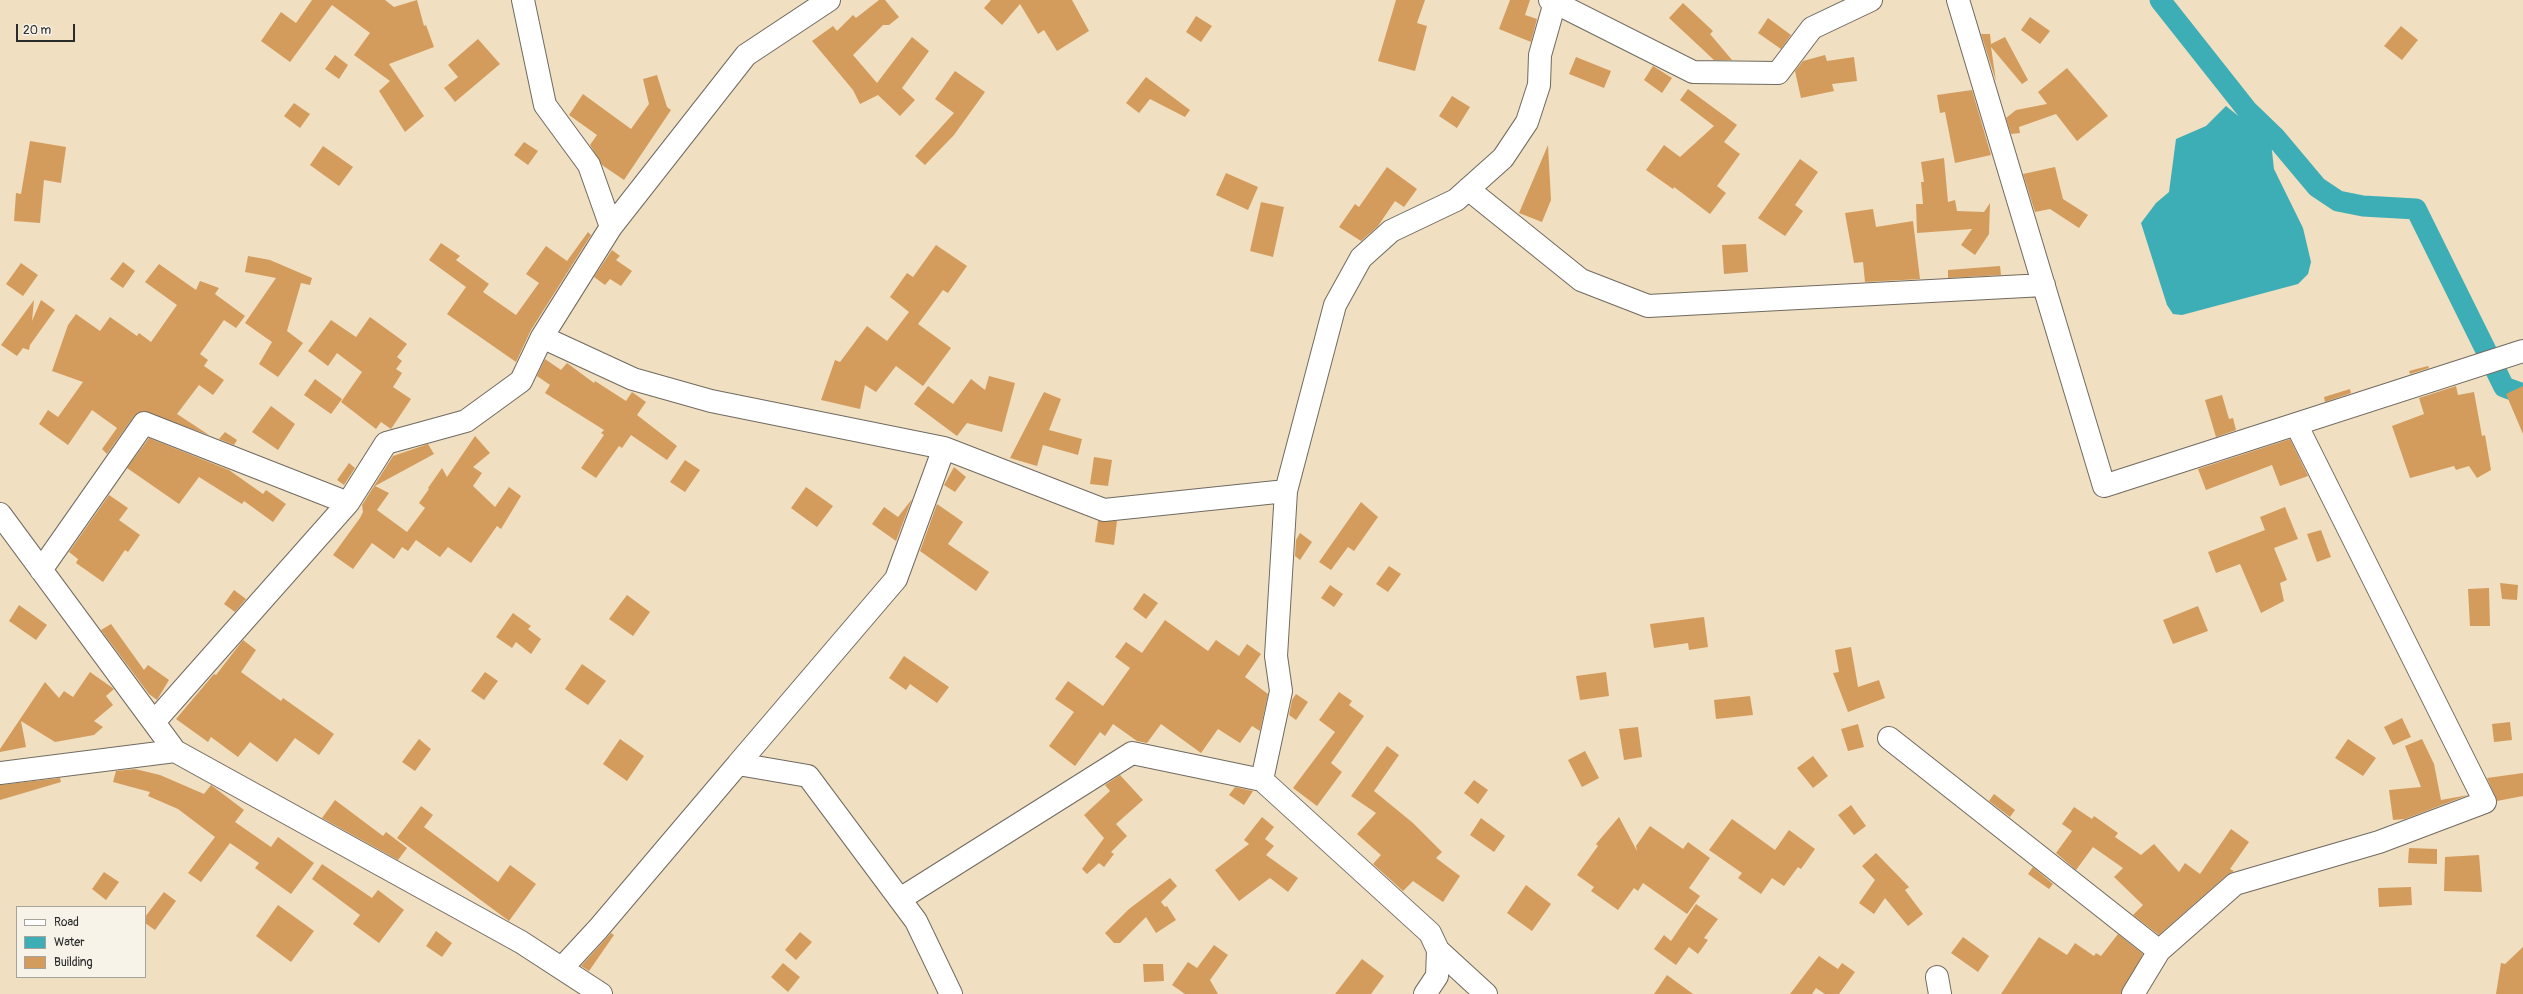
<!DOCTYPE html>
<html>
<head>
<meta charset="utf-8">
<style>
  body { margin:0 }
  #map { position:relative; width:2523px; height:994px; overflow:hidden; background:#f0dfc1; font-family:Pangolin,sans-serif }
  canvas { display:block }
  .legend { position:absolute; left:16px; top:906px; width:130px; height:72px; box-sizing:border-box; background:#f7f3e8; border:1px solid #a5a39c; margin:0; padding:5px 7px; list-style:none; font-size:12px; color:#2b2b2b }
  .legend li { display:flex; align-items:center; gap:8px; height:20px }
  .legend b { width:20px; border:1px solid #a5a39c }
  .scale { position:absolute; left:16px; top:24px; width:59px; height:18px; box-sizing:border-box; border:2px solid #2b2b2b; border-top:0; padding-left:5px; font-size:12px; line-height:14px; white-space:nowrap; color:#2b2b2b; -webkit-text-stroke:3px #f7f3e8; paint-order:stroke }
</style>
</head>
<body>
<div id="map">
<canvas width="2523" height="994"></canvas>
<ul class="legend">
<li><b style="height:5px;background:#fff"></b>Road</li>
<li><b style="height:11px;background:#3daeb5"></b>Water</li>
<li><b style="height:11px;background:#d49c5c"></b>Building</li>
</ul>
<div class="scale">20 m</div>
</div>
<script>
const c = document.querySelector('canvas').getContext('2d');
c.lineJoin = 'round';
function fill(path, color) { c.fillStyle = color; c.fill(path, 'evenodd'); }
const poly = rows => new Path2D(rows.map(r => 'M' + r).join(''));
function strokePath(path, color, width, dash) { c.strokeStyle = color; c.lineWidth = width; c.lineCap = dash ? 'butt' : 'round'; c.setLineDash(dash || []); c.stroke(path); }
fill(poly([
  [2226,106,2271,142,2274,169,2303,228,2311,262,2308,274,2298,284,2182,315,2173,314,2167,305,2141,223,2156,203,2169,192,2176,139,2206,126]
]), '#3daeb5');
strokePath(poly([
  [2160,0,2247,110,2275,137,2317,187,2338,201,2363,206,2416,209,2504,387,2523,394]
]), '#3daeb5', 21);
fill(poly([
  [312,0,385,0,394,7,417,0,424,26,426,25,434,47,389,64,424,116,405,132,379,91,390,81,354,55,370,33,332,5,290,62,261,41,281,12,296,23],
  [879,0,885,0,899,17,889,25,883,25,853,55,877,83,912,37,929,51,902,88,915,100,900,116,878,95,860,104,853,90,812,41,833,26,837,31,853,15,856,18],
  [991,0,1072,0,1089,31,1057,51,1044,30,1038,34,1020,4,1002,25,984,8],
  [1396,0,1425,0,1417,23,1427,26,1415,71,1378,61],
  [1510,0,1530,0,1525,15,1537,19,1531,42,1499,29],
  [1683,3,1713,31,1710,34,1732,60,1714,60,1669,18],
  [1196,16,1212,26,1201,42,1186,32],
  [2030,17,2050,31,2040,44,2021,30],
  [1768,18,1791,35,1781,49,1758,33],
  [2401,26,2418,40,2402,60,2384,46],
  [1981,34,1990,34,1991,44,2005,37,2028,80,2022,84,1991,47,1996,81],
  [478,39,500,64,455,102,444,88,458,77,448,65],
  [335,55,348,65,339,79,325,69],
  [1825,55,1827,61,1854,57,1857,81,1832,84,1834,91,1801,98,1795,71,1803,61],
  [1576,57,1611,71,1604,88,1569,74],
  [1653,66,1672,78,1662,93,1644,80],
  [2067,68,2108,116,2077,141,2056,114,2019,127,2020,133,2011,134,2006,118,2016,110,2047,104,2038,92],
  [955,71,985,92,954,135,925,165,915,156,954,113,935,99],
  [657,75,667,107,671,110,624,180,602,165,590,145,597,135,569,115,583,94,631,129,649,104,643,79],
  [1146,77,1190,110,1185,117,1150,99,1139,113,1126,103],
  [1688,89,1737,125,1724,142,1740,154,1717,186,1726,193,1710,214,1674,187,1673,189,1646,170,1664,145,1680,157,1714,126,1680,100],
  [1972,90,1991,155,1955,163,1945,112,1940,113,1937,95],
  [1452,96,1470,107,1457,128,1439,116],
  [294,103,310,114,300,128,284,116],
  [30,141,66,147,61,183,44,180,40,223,14,221,16,193,21,194],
  [524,142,538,151,528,165,514,155],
  [1548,145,1551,200,1542,222,1519,213],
  [323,146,353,167,339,186,310,165],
  [1944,158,1948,202,1955,200,1957,211,1984,212,1990,203,1989,234,1975,255,1961,245,1972,229,1917,233,1916,204,1923,204,1921,182,1924,182,1921,162],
  [1800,159,1818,172,1795,205,1803,211,1785,236,1758,218],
  [1387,167,1417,189,1404,207,1395,201,1378,226,1361,241,1339,227,1355,204,1359,207],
  [2055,167,2063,199,2088,215,2079,228,2050,209,2035,212,2023,174],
  [1226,173,1258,187,1248,210,1216,195],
  [1261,202,1284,207,1273,257,1250,251],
  [1873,209,1876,227,1913,221,1920,279,1865,282,1863,262,1854,263,1845,213],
  [588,232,591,235,531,330,516,362,447,314,466,287,429,260,441,243,460,256,456,260,489,284,483,292,516,315,539,283,526,274,546,246,567,261],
  [1746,244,1748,272,1724,274,1722,245],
  [936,245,967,266,948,293,943,290,918,324,951,348,923,386,896,366,876,392,865,385,860,409,821,400,835,360,840,362,867,326,887,341,909,312,890,297,907,273,913,277],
  [612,250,620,256,616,260,632,271,621,286,610,279,605,285,594,277],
  [248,256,270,260,312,278,310,285,301,283,287,331,303,343,278,377,259,364,272,342,245,323,276,278,245,272],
  [123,262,135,271,123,288,110,279],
  [21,263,38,275,23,296,6,284],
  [159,264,196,290,200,281,219,288,215,294,245,316,236,328,224,320,200,354,208,360,204,366,224,380,213,395,199,385,177,414,209,435,143,411,134,416,107,454,102,449,117,428,92,410,68,445,39,424,48,410,58,417,83,382,52,371,68,325,76,314,100,331,110,317,137,336,139,333,151,342,177,305,145,282],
  [2000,266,2001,275,1948,278,1948,270],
  [34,300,32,321,41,300,55,310,30,345,29,350,23,348,17,356,1,345],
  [370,317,407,344,397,357,402,361,396,369,402,373,393,387,411,399,391,429,381,422,376,429,341,402,362,372,337,353,328,366,308,351,331,320,356,337],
  [545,359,561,370,567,363,594,383,595,381,626,401,632,392,646,402,637,415,677,446,667,460,631,435,622,448,619,446,596,478,581,468,604,435,601,433,604,430,545,393,550,385,537,376],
  [2428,366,2429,368,2410,374,2409,371],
  [989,376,1015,383,1002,432,967,423,957,436,914,404,928,386,953,404,971,379,985,390],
  [315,379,342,399,331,414,304,395],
  [2456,386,2458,395,2474,392,2482,436,2485,435,2491,470,2477,478,2469,466,2456,470,2454,466,2410,478,2392,426,2424,414,2419,398],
  [2523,386,2523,434,2506,394],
  [2350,389,2351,393,2325,402,2324,397],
  [1044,392,1061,399,1049,430,1082,439,1078,455,1043,445,1037,466,1010,458],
  [2222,395,2229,419,2233,418,2236,430,2216,437,2205,400],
  [271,406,295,424,278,450,252,432],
  [225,432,237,440,234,445,219,439],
  [475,436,490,453,473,467,482,473,473,486,495,507,509,487,521,496,501,529,497,526,471,563,448,547,440,557,416,540,408,551,402,547,394,559,372,543,353,569,333,555,360,518,363,512,362,505,393,456,428,444,434,454,375,486,389,493,377,510,407,532,425,508,419,503,429,489,428,488,442,468,447,477],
  [149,438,229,470,263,494,266,490,286,504,273,522,244,501,242,504,199,477,179,504,127,468],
  [2290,439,2308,476,2280,486,2272,465,2206,490,2198,469],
  [1094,457,1112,460,1108,486,1090,484],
  [685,460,700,470,685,492,670,482],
  [349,463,355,468,344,485,337,480],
  [954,467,966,477,955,492,944,485],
  [806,487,833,506,817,527,791,508],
  [109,495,128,508,119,520,140,535,128,552,125,550,103,582,76,563,78,559,69,552],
  [912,499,896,541,872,524,884,507,898,517],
  [1361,502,1378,517,1354,551,1348,547,1331,570,1319,562],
  [937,504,963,522,948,544,989,572,976,591,920,551],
  [2285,507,2298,539,2274,548,2287,580,2280,583,2284,601,2261,613,2240,564,2216,573,2208,552,2265,530,2260,517],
  [1098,521,1117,521,1114,545,1095,542],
  [2321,530,2331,557,2317,562,2307,534],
  [1300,533,1312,542,1300,560,1295,556,1296,540],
  [1389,566,1401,574,1388,592,1376,584],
  [2500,583,2518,585,2517,600,2502,599],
  [1330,585,1343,594,1334,607,1321,598],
  [2489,588,2490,626,2470,626,2468,589],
  [234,590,246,599,235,612,224,604],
  [1144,593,1158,603,1146,619,1133,609],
  [627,595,650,612,633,636,609,619],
  [19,605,47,625,36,640,9,621],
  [2198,606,2208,631,2173,644,2163,620],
  [513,613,531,626,528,629,541,639,531,654,516,642,512,648,496,637],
  [1704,617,1708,647,1689,650,1688,643,1654,648,1650,624],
  [1165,620,1208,651,1216,640,1239,656,1247,644,1261,654,1245,677,1268,694,1260,731,1252,726,1240,743,1218,729,1201,753,1161,724,1147,743,1137,741,1113,724,1105,736,1100,732,1075,766,1049,746,1074,712,1055,699,1068,681,1103,706,1130,668,1115,657,1126,642,1142,653],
  [111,624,144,670,148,665,169,680,157,700,149,694,101,630],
  [243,640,256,650,241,672,281,701,283,698,334,734,319,755,295,738,277,762,250,742,238,757,211,737,208,742,176,719,214,674,216,675],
  [1851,647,1858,687,1879,680,1885,698,1848,712,1833,673,1839,672,1835,650],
  [904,656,949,687,937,703,910,684,906,690,889,678],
  [582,664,606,681,588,705,565,689],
  [90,672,114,689,106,696,113,705,94,721,103,727,94,735,55,742,21,721,26,747,0,752,0,749,45,682,59,698,64,691,73,697],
  [485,672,498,681,484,700,471,691],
  [1606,672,1609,696,1580,700,1576,676],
  [1339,692,1352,701,1349,705,1364,716,1331,763,1342,772,1317,806,1293,788,1335,732,1319,720],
  [1296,694,1308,702,1296,720,1289,715,1292,700],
  [1750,696,1753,715,1716,719,1714,700],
  [2402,718,2411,737,2393,745,2384,727],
  [2510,722,2512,740,2494,742,2492,724],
  [1858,724,1864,747,1848,751,1841,729],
  [1638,727,1642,757,1624,760,1619,729],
  [419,739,431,749,415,771,402,762],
  [620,739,644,756,627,781,603,764],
  [2348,739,2376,758,2363,776,2335,758],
  [2422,739,2434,764,2441,800,2468,795,2405,819,2393,820,2389,790,2421,787,2405,746],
  [1387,746,1399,755,1374,791,1413,823,1442,852,1436,858,1460,876,1443,902,1413,881,1403,891,1373,864,1381,855,1357,834,1376,813,1351,796],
  [1585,751,1599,778,1582,787,1568,760],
  [1813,756,1828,776,1813,788,1797,768],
  [135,769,160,775,204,794,211,785,244,810,235,822,271,847,278,837,314,863,291,894,255,868,259,863,230,843,201,882,188,873,215,837,178,809,148,796,150,792,113,782,116,771],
  [2523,773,2523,796,2497,801,2487,778],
  [1120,775,1143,800,1116,824,1127,836,1111,852,1114,854,1104,867,1099,863,1087,874,1082,869,1104,838,1084,815,1110,791,1105,785],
  [60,778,61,782,0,800,0,785],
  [1474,780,1488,790,1478,804,1464,793],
  [1235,787,1253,791,1244,805,1229,795],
  [1994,794,2015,810,2010,817,1989,801],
  [335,800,383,836,386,832,407,848,398,860,322,818],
  [1851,805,1866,826,1854,835,1838,815],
  [421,806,433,815,424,827,498,882,510,865,536,884,509,921,397,838],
  [2074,807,2092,819,2094,816,2118,833,2115,837,2141,855,2154,844,2179,872,2185,863,2200,874,2231,829,2249,842,2230,869,2234,871,2227,875,2159,935,2133,915,2143,905,2114,877,2123,868,2093,847,2076,870,2056,853,2072,831,2062,824],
  [1262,817,1274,827,1265,839,1274,846,1266,855,1298,878,1288,892,1270,878,1239,901,1215,870,1249,844,1244,840],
  [1619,817,1637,851,1636,846,1650,826,1683,849,1688,842,1710,858,1689,888,1700,896,1687,914,1643,883,1638,891,1634,888,1618,910,1591,891,1594,887,1577,875,1598,846,1596,844],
  [1481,818,1505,836,1494,852,1470,835],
  [1732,819,1775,850,1789,830,1815,849,1801,869,1798,867,1784,886,1772,878,1761,894,1738,878,1742,873,1709,850],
  [2409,848,2437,849,2437,864,2408,863],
  [1876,853,1909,887,1905,890,1923,914,1908,926,1885,898,1874,914,1859,903,1875,880,1862,866],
  [2479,855,2482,892,2444,891,2445,857],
  [322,864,372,898,378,890,404,910,379,943,353,924,360,915,312,879],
  [2033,867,2053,884,2049,889,2028,874],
  [104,872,119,882,106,900,92,889],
  [1170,878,1177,886,1161,902,1165,907,1167,906,1176,920,1156,933,1146,917,1120,943,1114,943,1105,933,1129,909],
  [1526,885,1551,904,1532,931,1507,913],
  [2411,887,2412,905,2379,907,2378,888],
  [164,892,176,901,155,930,145,923,145,917],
  [1696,904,1718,919,1704,938,1708,940,1698,954,1689,947,1676,965,1654,949,1664,935,1671,941],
  [278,905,314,931,291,962,256,936],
  [436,931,452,943,442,957,426,946],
  [800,932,812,942,796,960,785,950],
  [611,933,614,935,589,971,581,966],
  [2118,934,2143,954,2121,994,2001,994,2039,937,2067,955,2075,943,2094,956,2096,953,2101,956],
  [1963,937,1989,956,1978,972,1951,953],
  [1214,945,1228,955,1210,980,1218,994,1185,994,1172,985,1188,962,1197,968],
  [2523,947,2523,994,2496,994,2501,963,2505,964],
  [1819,956,1838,969,1842,963,1855,972,1839,994,1825,994,1816,988,1812,994,1790,994],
  [1362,959,1384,976,1371,994,1335,994],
  [783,963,800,977,788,992,771,977],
  [1143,964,1163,964,1164,981,1144,982],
  [1667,975,1693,994,1654,994]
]), '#d49c5c');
const minor = poly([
  [523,0,545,105,589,165,611,227,542,337],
  [1550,0,1693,72,1778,73,1812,28,1871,0],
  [1958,0,2104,486,2523,351],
  [1468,189,1581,280,1648,306,2044,285],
  [611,227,746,55,829,0],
  [0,514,175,751],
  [41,570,144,423,348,503,386,443,466,421,521,381,542,337,633,379,711,401,944,448],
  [154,722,348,503],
  [1889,738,2159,951],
  [0,773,175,751,521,942,601,994],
  [900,899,1132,753,1262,780],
  [1438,950,1486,994],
  [562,968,598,929,738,764],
  [1937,977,1940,994],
  [951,994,916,921,808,776,738,764,896,579,944,448,1104,510,1286,491],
  [1425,994,1437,976,1438,950,1430,933,1262,780,1281,691,1276,656,1286,491,1335,305,1361,258,1391,231,1456,200,1503,158,1527,122,1539,85,1540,55,1555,2,1558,0],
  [2133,994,2159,951,2235,884,2379,842,2485,802,2296,424]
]);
strokePath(minor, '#706a60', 24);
strokePath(minor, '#fff', 22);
</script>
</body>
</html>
